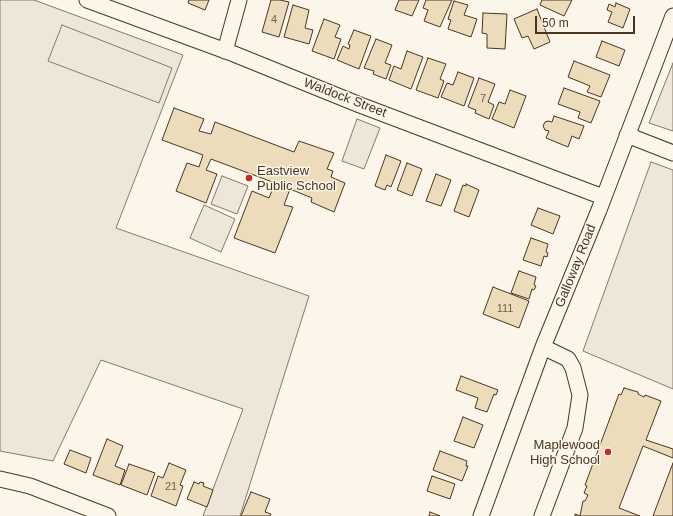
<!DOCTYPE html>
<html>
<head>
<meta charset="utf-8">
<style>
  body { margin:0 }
  #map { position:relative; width:673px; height:516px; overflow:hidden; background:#fbf6e9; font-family:Arial,sans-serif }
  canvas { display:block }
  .scale { position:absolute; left:535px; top:16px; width:100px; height:18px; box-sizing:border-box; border:2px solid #4a3520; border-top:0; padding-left:5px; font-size:12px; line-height:14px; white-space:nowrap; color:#4a3520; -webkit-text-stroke:3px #fbf6e9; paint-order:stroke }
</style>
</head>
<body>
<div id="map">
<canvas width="673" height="516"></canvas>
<div class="scale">50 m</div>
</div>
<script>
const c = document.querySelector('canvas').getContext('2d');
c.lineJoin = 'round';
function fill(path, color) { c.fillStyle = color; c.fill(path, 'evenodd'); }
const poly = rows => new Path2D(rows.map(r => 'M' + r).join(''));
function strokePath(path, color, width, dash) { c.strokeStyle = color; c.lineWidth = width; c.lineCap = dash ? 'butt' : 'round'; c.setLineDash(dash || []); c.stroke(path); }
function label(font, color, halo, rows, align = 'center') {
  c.font = font + ' Arial,sans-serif'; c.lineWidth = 3; c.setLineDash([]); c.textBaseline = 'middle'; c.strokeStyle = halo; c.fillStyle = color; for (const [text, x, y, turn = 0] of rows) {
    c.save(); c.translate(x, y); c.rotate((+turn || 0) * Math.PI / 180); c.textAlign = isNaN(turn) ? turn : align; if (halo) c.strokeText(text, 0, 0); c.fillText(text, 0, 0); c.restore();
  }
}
const green = poly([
  [0,0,34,0,183,55,116,228,309,296,240,516,203,516,243,409,101,360,53,461,0,451,0,0],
  [673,63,673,131,649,123,673,63],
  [651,162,673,170,673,389,583,351,651,162],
  [222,176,248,186,237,214,211,204,222,176],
  [204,205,235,219,221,252,190,238,204,205]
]);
fill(green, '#ede6d9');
strokePath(green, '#887966', 1);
const parking = poly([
  [62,25,172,68,159,103,48,61,62,25],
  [357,119,380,128,364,169,342,161,357,119]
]);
fill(parking, '#ede7d9');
strokePath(parking, '#887966', 1);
const building = poly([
  [189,0,209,0,205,10,188,3,189,0],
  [271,0,280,0,289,2,279,37,262,32,271,0],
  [399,0,419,0,412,16,395,10,399,0],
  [426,0,452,0,440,27,424,21,428,10,423,8,426,0],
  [542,0,572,0,564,16,540,5,542,0],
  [454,1,468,5,464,15,477,19,471,37,448,29,451,20,448,19,454,1],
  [616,3,630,9,623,28,608,22,612,12,607,10,609,4,615,7,616,3],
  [293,5,309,10,305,28,313,30,309,44,284,37,293,5],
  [537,9,550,42,534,49,528,36,522,38,514,19,537,9],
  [483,13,507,14,505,49,487,48,487,34,482,33,483,13],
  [324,19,340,25,335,37,341,39,334,59,312,51,324,19],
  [354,30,371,36,359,69,337,60,343,46,349,49,350,45,348,44,354,30],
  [376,39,392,45,385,63,391,65,386,79,373,74,374,71,364,68,376,39],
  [602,41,625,50,619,66,596,57,602,41],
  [407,51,423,57,411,89,389,80,394,66,401,69,407,51],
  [428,58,446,64,440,79,444,81,438,98,416,90,428,58],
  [574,61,610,75,601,97,587,92,590,86,568,77,574,61],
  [458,72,474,78,464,106,441,97,447,83,453,85,458,72],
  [479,78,495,84,488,102,494,105,489,119,475,113,476,110,468,107,479,78],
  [564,88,600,101,591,123,578,118,580,112,558,104,564,88],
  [510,90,526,96,514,128,492,119,499,102,505,104,510,90],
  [174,108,204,119,199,131,211,134,215,122,294,152,299,141,334,153,327,169,333,171,331,177,345,183,334,212,311,202,312,198,290,189,284,205,293,207,275,253,234,238,252,191,269,198,275,183,211,159,206,170,217,174,206,203,176,191,187,163,199,167,203,155,162,140,174,108],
  [554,116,584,126,579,139,572,136,568,147,546,138,549,131,545,130,543,126,545,122,548,121,552,122,554,116],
  [386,155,401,161,391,187,387,185,385,190,375,186,386,155],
  [407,163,422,169,412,196,397,190,407,163],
  [436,174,451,180,441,206,426,201,436,174],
  [466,184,479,190,469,217,454,211,463,185,466,186,466,184],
  [538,208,560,216,553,234,531,225,538,208],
  [531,238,548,244,546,252,548,253,547,257,544,256,541,266,523,260,531,238],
  [519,271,536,277,534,285,536,286,534,290,532,289,529,299,511,293,519,271],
  [493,287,529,301,519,328,483,314,493,287],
  [461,376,498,390,496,395,494,394,487,412,475,408,478,398,456,390,461,376],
  [624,388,638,392,638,394,644,397,645,395,661,401,646,440,673,449,673,458,643,446,619,508,640,516,575,516,575,514,580,516,583,501,585,501,588,495,584,493,587,486,585,485,619,394,621,395,624,388],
  [463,417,483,425,474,448,454,441,463,417],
  [107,439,123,446,115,466,125,470,120,485,93,475,107,439],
  [70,450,91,458,86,473,64,464,70,450],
  [440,451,467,461,466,466,468,466,462,481,433,470,440,451],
  [169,463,186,470,180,485,183,486,176,506,151,496,158,476,163,478,169,463],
  [673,463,673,516,653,516,673,463],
  [129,464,155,473,147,495,121,485,129,464],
  [432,476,455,484,450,499,427,491,432,476],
  [194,482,199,484,200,482,204,483,203,486,213,490,207,507,187,499,194,482],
  [251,492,270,499,265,512,271,514,270,516,241,516,251,492],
  [430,512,440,516,429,516,430,512]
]);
fill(building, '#ecdcbc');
strokePath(building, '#4a3520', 1);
const minor = poly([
  [87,0,234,54,360,105,603,197],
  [225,51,239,0],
  [627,135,673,153],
  [0,479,30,486,108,516],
  [481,516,543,347,599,210,673,16],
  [542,516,575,428,580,395,573,368,568,359,543,347]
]);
strokePath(minor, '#4a3520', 17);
strokePath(minor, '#fbf6e9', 15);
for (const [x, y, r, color] of [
  [249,178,4,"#c62828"],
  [608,452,4,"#c62828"]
]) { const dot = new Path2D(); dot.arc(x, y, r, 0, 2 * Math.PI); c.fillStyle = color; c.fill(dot); strokePath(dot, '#fbf6e9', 1.5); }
label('11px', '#725f47', null, [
  ["4",274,20],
  ["7",483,99],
  ["111",505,309],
  ["21",171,487]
]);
label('13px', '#4a3520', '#fbf6e9', [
  ["Waldock Street",345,98,21],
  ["Galloway Road",576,266,-68]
]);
label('13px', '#4a3520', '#fbf6e9', [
  ["Eastview",257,171],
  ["Public School",257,186],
  ["Maplewood",600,445,"right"],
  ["High School",600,460,"right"]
], 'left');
</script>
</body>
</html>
